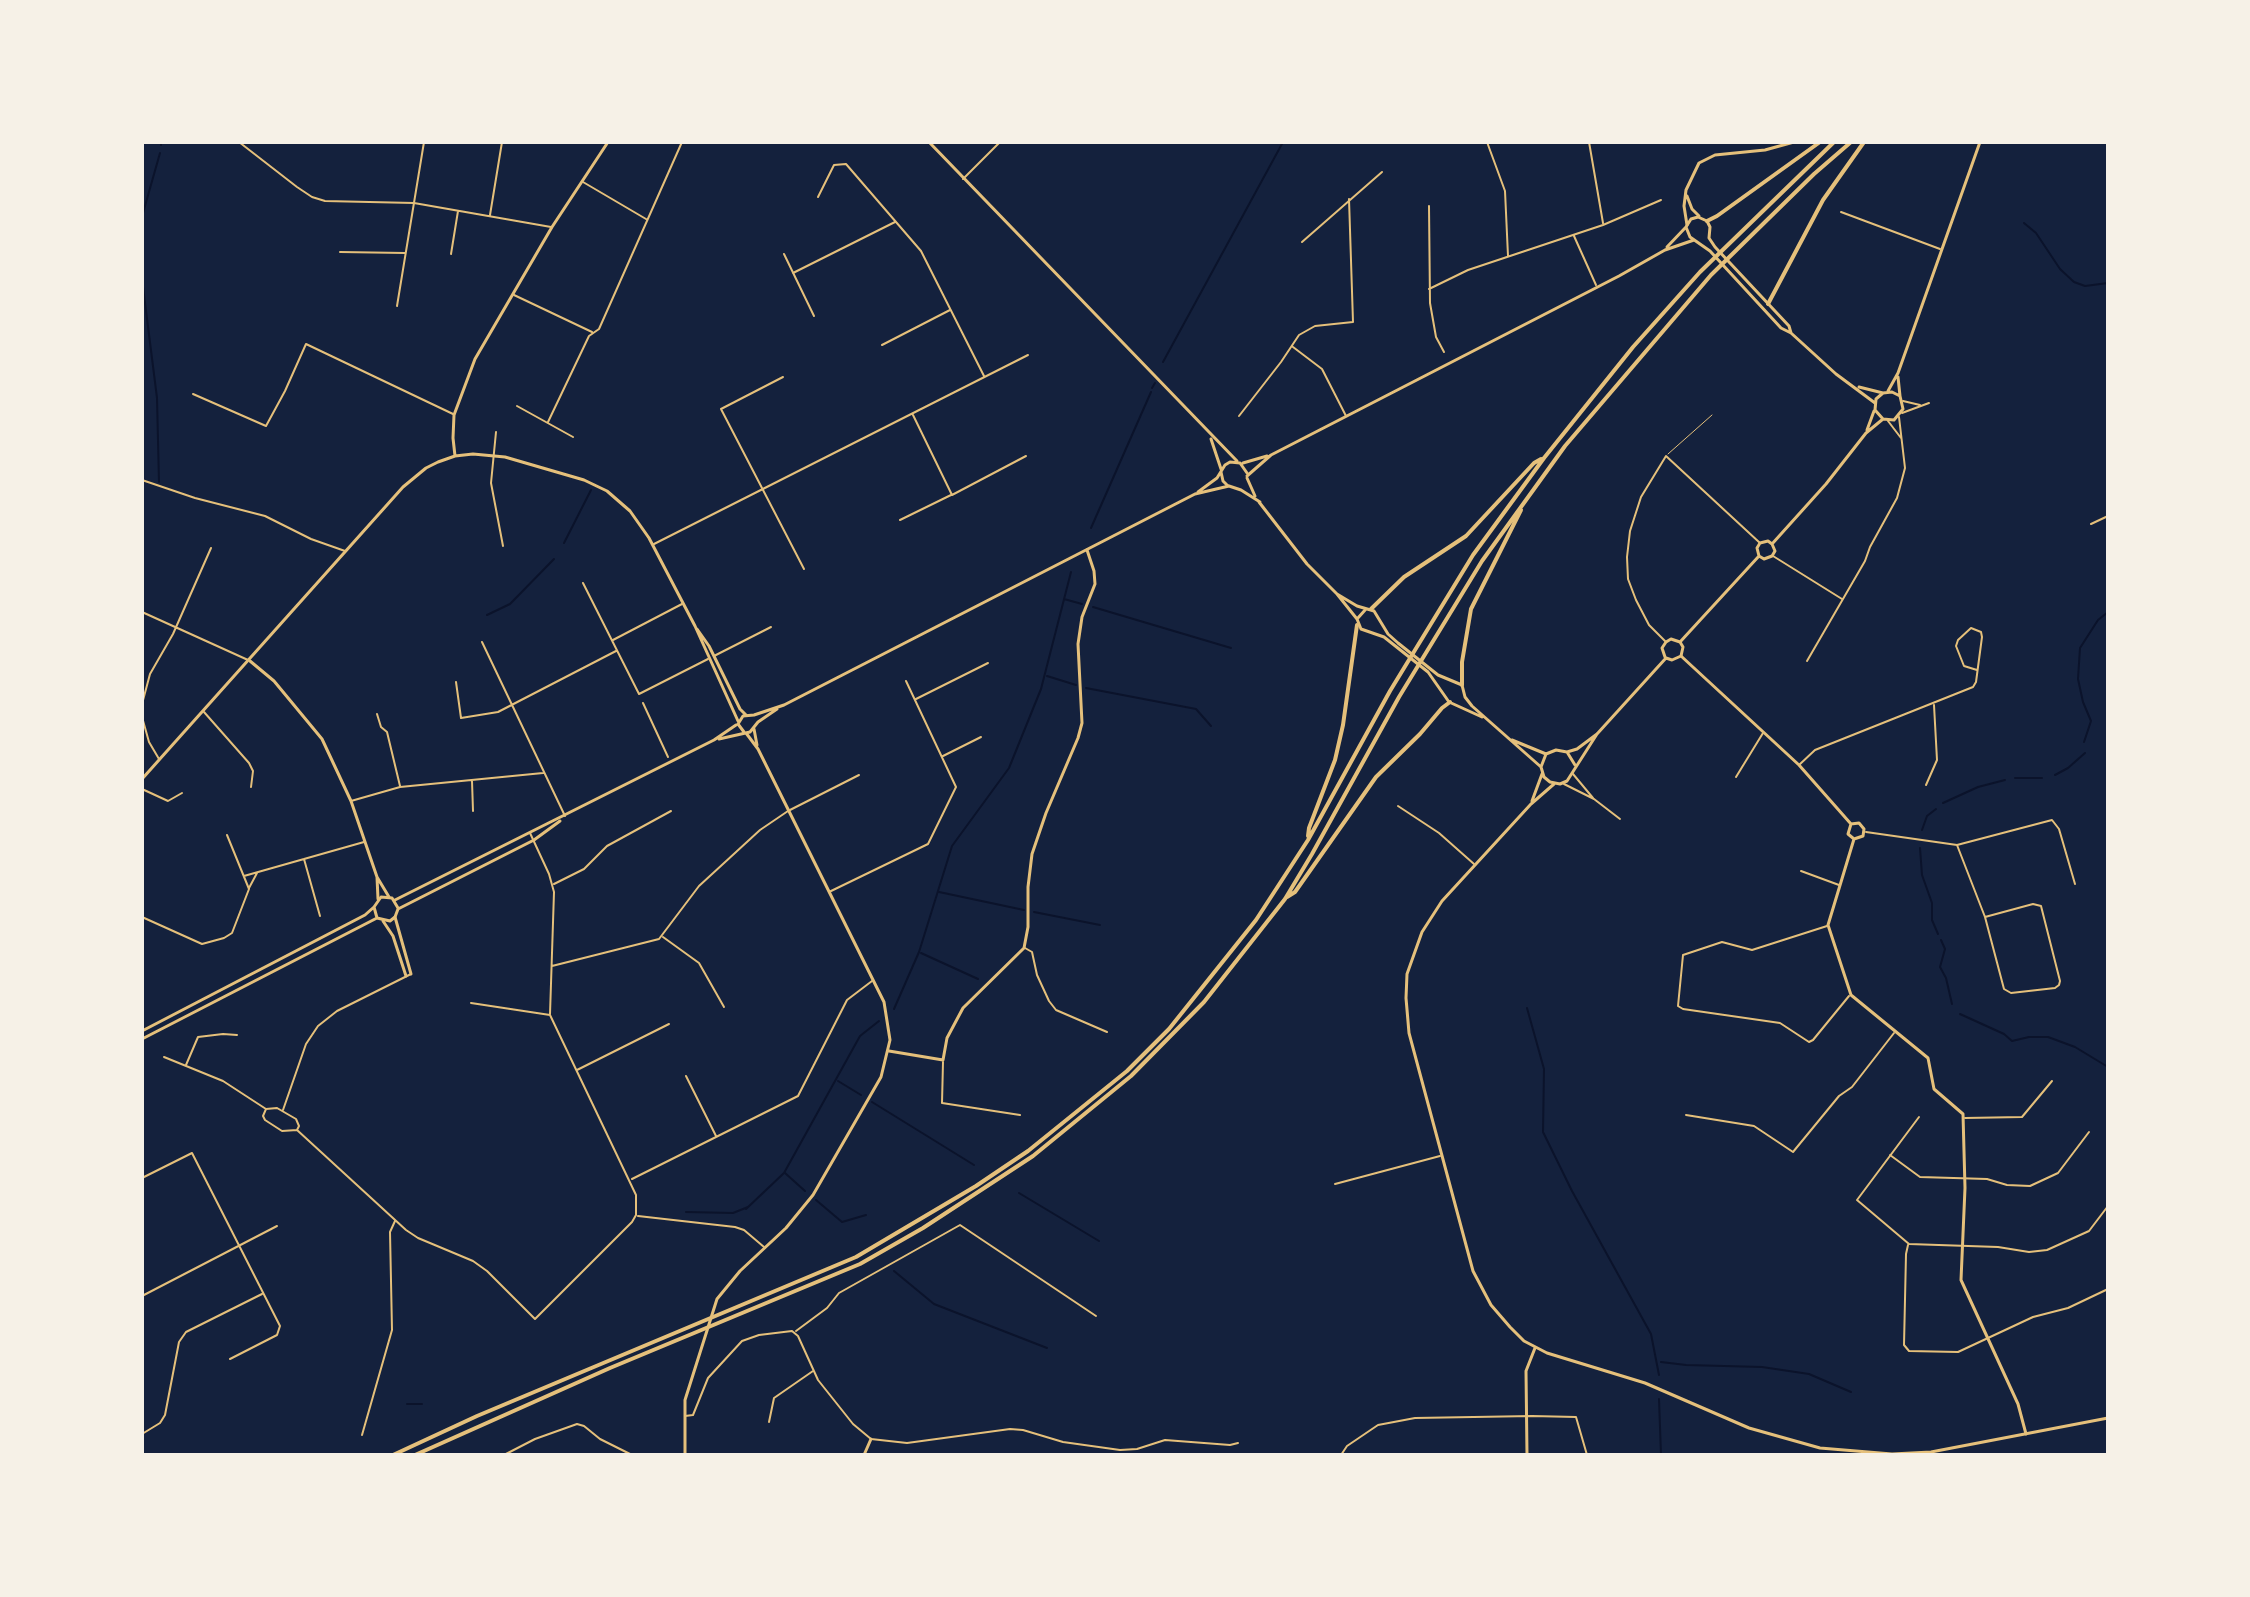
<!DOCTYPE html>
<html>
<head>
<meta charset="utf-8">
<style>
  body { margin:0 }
  #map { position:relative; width:2250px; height:1597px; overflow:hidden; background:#14213d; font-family:"Titillium Web",sans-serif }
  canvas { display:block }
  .frame { position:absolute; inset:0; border:144px solid #f6f1e7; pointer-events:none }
</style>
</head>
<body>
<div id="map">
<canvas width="2250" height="1597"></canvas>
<div class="frame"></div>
</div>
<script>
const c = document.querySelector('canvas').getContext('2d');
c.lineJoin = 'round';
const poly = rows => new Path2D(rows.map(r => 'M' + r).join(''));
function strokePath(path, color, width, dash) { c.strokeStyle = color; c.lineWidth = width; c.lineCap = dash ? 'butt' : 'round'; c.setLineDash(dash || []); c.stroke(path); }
strokePath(poly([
  [161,145,161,142],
  [2024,223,2036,233,2060,269,2074,282,2085,286,2108,283],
  [142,254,143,213,160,153],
  [142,279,157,398,159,482],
  [1163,362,1283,142],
  [1152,388,1155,383],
  [1091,528,1151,392],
  [564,543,591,490],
  [1064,599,1082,604],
  [1093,607,1231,648],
  [487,615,510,604,554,559],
  [1047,676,1076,685],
  [1086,688,1196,709,1211,726],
  [2084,742,2091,721,2083,702,2078,679,2080,648,2098,620,2108,612],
  [2055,775,2068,768,2085,753],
  [2015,778,2042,778],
  [1943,803,1978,787,2005,780],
  [1922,830,1927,816,1936,809],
  [1920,848,1922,875,1932,903,1932,920,1938,934],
  [939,892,1024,910],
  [1034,912,1100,925],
  [1941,940,1945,949,1940,967,1946,978,1952,1004],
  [921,953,978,979],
  [1527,1008,1544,1069,1543,1132,1572,1191,1651,1334,1659,1375],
  [894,1009,919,952,952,846,1009,768,1041,689,1071,572],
  [1960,1014,2004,1034,2012,1041,2029,1037,2048,1037,2075,1047,2108,1067],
  [838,1081,861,1095],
  [872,1102,974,1165],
  [785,1173,805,1191],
  [1019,1193,1099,1241],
  [816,1200,842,1222,866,1215],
  [746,1209,784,1173,860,1036,879,1021],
  [686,1212,733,1213,748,1207],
  [894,1271,934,1304,1047,1348],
  [1661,1362,1686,1365,1762,1367,1809,1374,1851,1392],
  [1659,1399,1661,1455],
  [407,1404,422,1404]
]), '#0b132b', 2);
strokePath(poly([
  [1668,454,1712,415]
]), '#e5c07b', 1);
strokePath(poly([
  [643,703,668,757]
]), '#e5c07b', 2);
strokePath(poly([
  [239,142,297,187,312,197,325,201,414,203,551,227],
  [1487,142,1505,191,1508,256],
  [1589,142,1603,223],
  [963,179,1000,142],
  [583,182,646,219],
  [818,197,834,165,846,164,921,251,984,376],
  [1429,206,1430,303,1436,337,1444,352],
  [1841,212,1940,249],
  [490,215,502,142],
  [1574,236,1596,285],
  [1302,242,1382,172],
  [340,252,405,253],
  [451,254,458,211],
  [784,254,814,316],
  [793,273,895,222],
  [1429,289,1468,270,1603,225,1661,200],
  [514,295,592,332],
  [397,306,424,142],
  [882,345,950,310],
  [1293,347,1322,369,1346,416],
  [783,377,721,409,804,569],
  [193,394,266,426,285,391,306,344,453,414],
  [1903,401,1920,405],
  [517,406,573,437],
  [1902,413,1929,403],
  [913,415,952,495,1026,456],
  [1239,416,1281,362,1299,335,1315,326,1353,322,1349,199],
  [1888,421,1901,438],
  [548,422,589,336,599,329,682,142],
  [496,432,491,483,503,546],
  [142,480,195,498,265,516,311,539,345,551],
  [900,520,951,495],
  [2091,524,2108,516],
  [654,544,1028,355],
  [1773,556,1842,599],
  [583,583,639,694,708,659],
  [142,612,248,660],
  [613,640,682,604],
  [1665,641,1649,625,1636,600,1628,579,1627,557,1630,531,1641,497,1666,456,1760,543],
  [482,642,565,816],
  [714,656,771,627],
  [1807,661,1865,561,1870,547,1897,498,1905,468,1899,417],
  [456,682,461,718,498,712,616,651],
  [916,699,988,663],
  [142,704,150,674,173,634,211,548],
  [204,712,249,763,253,771,251,787],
  [377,714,381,727,387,732,400,786],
  [142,717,149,742,159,759],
  [943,756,981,737],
  [1799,765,1815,750,1973,687,1976,682,1982,637,1981,632,1971,628,1958,640,1956,646,1964,666,1977,670],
  [1573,774,1593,798],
  [1736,777,1763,733],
  [472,781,473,811],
  [1564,784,1594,799,1620,819],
  [1926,785,1937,760,1934,705],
  [142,789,168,801,182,793],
  [351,801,400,787,543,773],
  [1398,806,1439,833,1474,864],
  [1866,832,1957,845,2052,820,2059,829,2075,884],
  [530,833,549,874,554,892,550,1014],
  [1957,845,1985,917,2004,989,2011,993,2055,988,2059,985,2060,981,2041,906,2033,904,1985,917],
  [304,859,320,916],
  [1801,871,1839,885],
  [244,876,364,842],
  [554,884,584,869,607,846,671,811],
  [249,888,257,873],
  [829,892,928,844,956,787,906,681],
  [142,917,202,944,224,938,232,933,249,889,227,835],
  [1827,926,1752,950,1722,942,1683,955,1678,1006,1683,1009,1780,1023,1809,1042,1813,1040,1849,996],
  [663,937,699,963,724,1007],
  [1025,948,1032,952,1037,975,1049,1001,1056,1010,1107,1032],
  [552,966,659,939,699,886,760,830,788,811,859,775],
  [164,1057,223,1081,266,1109],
  [943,1062,942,1103,1020,1115],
  [186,1065,198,1037,223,1034,237,1035],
  [577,1070,669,1024],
  [686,1076,716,1136],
  [277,1108,296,1119,299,1126,297,1130,282,1131,265,1120,263,1116,266,1109,277,1108],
  [283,1110,306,1044,318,1026,337,1011,411,974],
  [1686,1115,1754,1126,1793,1152,1839,1096,1852,1087,1894,1033],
  [1919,1117,1857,1200,1909,1244,1998,1247,2029,1252,2047,1250,2089,1231,2108,1206],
  [1965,1118,2022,1117,2052,1081],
  [297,1130,406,1230,418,1238,473,1261,487,1271,535,1319,632,1222,636,1215,636,1195,550,1015,471,1003],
  [1890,1155,1920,1177,1987,1179,2007,1185,2030,1186,2058,1173,2089,1132],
  [142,1178,192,1153,280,1326,277,1335,230,1359],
  [632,1179,798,1096,847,1000,872,981],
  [1335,1184,1440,1156],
  [638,1216,735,1227,744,1230,764,1247],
  [1908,1245,1906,1254,1904,1345,1909,1351,1958,1352,2033,1317,2068,1308,2108,1289],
  [142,1296,277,1226],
  [796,1331,827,1308,839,1293,960,1225,1096,1316],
  [685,1416,693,1415,708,1378,742,1341,759,1335,792,1331,798,1336,818,1380,853,1424,871,1439,907,1443,1010,1429,1023,1430,1063,1442,1120,1450,1137,1449,1165,1440,1230,1445,1238,1443],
  [769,1422,774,1398,813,1371],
  [142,1434,160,1423,165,1415,179,1342,186,1332,262,1294],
  [362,1435,392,1330,390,1232,395,1221],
  [504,1455,535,1439,577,1424,584,1426,600,1439,632,1455],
  [1341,1455,1347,1446,1378,1425,1415,1418,1532,1416,1576,1417,1587,1455]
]), '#e5c07b', 2);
strokePath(poly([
  [1687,196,1692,209,1699,216],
  [1687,225,1684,206,1686,190,1699,163,1715,155,1765,150,1794,142],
  [1681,656,1799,765,1851,824],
  [250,661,274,681,322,739,351,801,377,877,389,897],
  [1851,824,1859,823,1864,829,1863,836,1854,839],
  [1851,824,1848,834,1854,839],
  [1854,839,1828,925,1851,995,1928,1058,1934,1089,1963,1114,1965,1188,1961,1280,2018,1404,2026,1434],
  [377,877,378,899],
  [395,917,411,974],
  [383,921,393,936,406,976],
  [889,1051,943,1060,947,1038,963,1008,1024,948,1028,927,1028,887,1032,854,1046,813,1078,738,1082,723,1078,644,1082,617,1095,584,1094,571,1087,550],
  [864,1455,871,1439],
  [1527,1455,1526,1371,1535,1348]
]), '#e5c07b', 3);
strokePath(poly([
  [929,142,1237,461],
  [1667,247,1686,227],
  [1791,333,1789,326,1715,247,1709,238,1710,227,1707,221,1698,217,1691,219,1686,227,1690,237,1710,251,1781,328,1791,333,1836,374,1875,403],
  [1898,377,1900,396],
  [1859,387,1883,393,1892,392,1900,396,1903,409,1894,420,1883,419,1875,410,1876,399,1883,393],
  [1888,391,1898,373,1980,142],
  [1867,430,1874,411],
  [1211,439,1221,469],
  [455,456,453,438,454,415,475,359,552,227,608,142],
  [1243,463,1267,456],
  [1221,472,1223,481,1228,486],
  [1247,476,1271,455,1619,276,1665,250,1694,240],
  [1247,478,1255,496],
  [1198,492,1217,478,1225,465,1230,462,1240,463,1247,473],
  [1259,502,1307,564,1337,594,1357,619],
  [1772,544,1826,484,1866,433,1883,419],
  [1759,556,1757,548,1760,543,1768,541,1772,544],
  [1759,556,1764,559,1772,556,1775,551,1772,544],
  [1337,594,1357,606,1374,611,1388,634,1398,643,1438,675,1462,685,1465,697,1472,706,1541,767],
  [1366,609,1357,619,1361,629,1384,637,1428,672,1449,702,1482,717],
  [697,629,709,646,740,709,746,715],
  [1680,642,1759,556],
  [1665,657,1662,648,1666,642,1671,639,1680,642],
  [1666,658,1672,660,1681,656,1683,647,1680,642],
  [754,729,757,745],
  [744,732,738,724,743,716,754,715,784,705,1195,494,1229,486,1241,490,1260,502],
  [719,739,750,732,758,722,777,709],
  [1512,740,1546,754],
  [1567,752,1577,749,1597,734,1666,658],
  [1575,765,1567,752,1556,750,1546,754,1541,767,1544,777,1550,782,1560,784,1567,781,1597,734],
  [142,779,403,487,426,468,438,462,455,456,473,454,505,457,584,480,607,491,630,511,649,538,695,626,738,721],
  [1554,784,1531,804,1442,901,1422,932,1407,974,1406,998,1409,1033,1473,1271,1491,1305,1510,1327,1524,1341,1547,1353,1645,1383,1749,1428,1820,1448,1892,1454,1931,1452,2108,1418],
  [1532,801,1542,774],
  [395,900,714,740,736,725],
  [398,909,534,840,560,821],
  [377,918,374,907,381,897,392,898,398,908],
  [377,918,390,921,395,917,398,909],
  [142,1031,365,915,374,907],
  [142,1039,377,918],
  [685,1455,685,1400,717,1299,740,1271,786,1228,813,1195,881,1077,890,1040,884,1002,758,749,746,733]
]), '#e5c07b', 3);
strokePath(poly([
  [1707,221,1717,216,1820,142],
  [1768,304,1823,200,1864,142],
  [1371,609,1404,577,1466,536,1534,463,1541,459],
  [1462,685,1462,662,1471,609,1521,510],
  [1308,836,1309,828,1335,760,1343,725,1357,625],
  [1287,897,1295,892,1376,777,1420,734,1442,708,1450,702],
  [393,1455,477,1416,856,1257,976,1186,1028,1151,1127,1071,1169,1029,1256,920,1308,840,1390,691,1473,555,1544,458,1633,347,1700,272,1834,142],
  [415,1455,610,1368,860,1264,923,1228,1033,1156,1131,1076,1204,1002,1285,899,1312,854,1399,697,1482,561,1565,446,1711,275,1814,174,1851,142]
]), '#e5c07b', 4);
</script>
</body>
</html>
